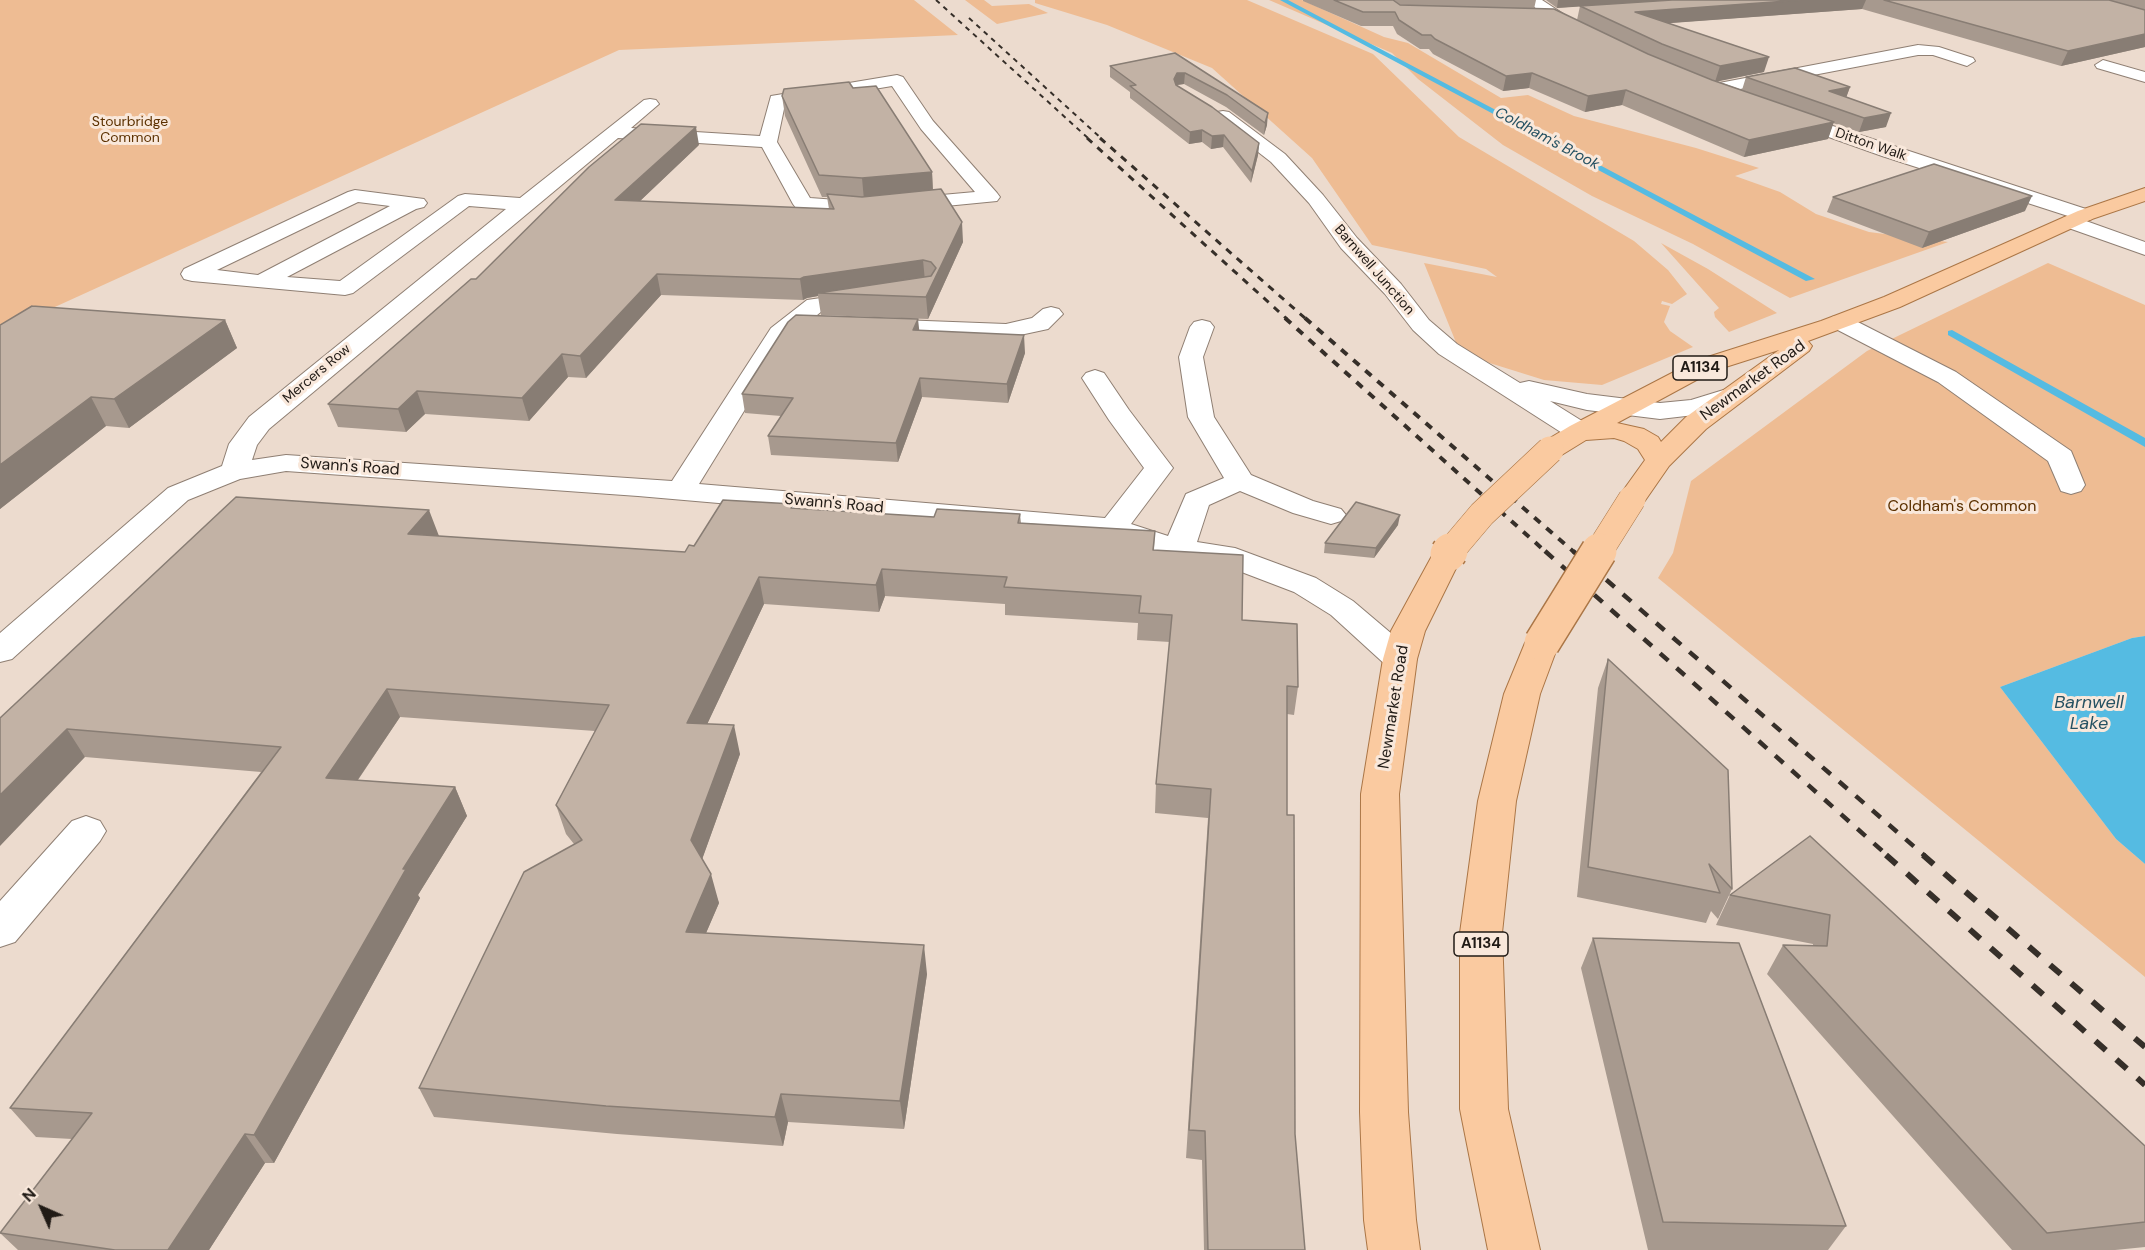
<!DOCTYPE html>
<html>
<head>
<meta charset="utf-8">
<style>
  body { margin:0 }
  #map { position:relative; width:2145px; height:1250px; overflow:hidden; background:#ecdbce; font-family:"DM Sans",sans-serif }
  canvas { display:block }
  .north { position:absolute; left:12px; top:1178px; width:60px; height:60px; -webkit-text-stroke:4px #f9e8db; paint-order:stroke; rotate:315deg; font-size:16px; font-weight:700; line-height:24px; text-align:center; color:#211b16 }
  .north::after { content:''; display:block; margin:auto; width:21px; height:27px; background:#211b16; clip-path:polygon(50% 0,100% 100%,50% 72%,0 100%) }
</style>
</head>
<body>
<div id="map">
<canvas width="2145" height="1250"></canvas>
<div class="north">N</div>
</div>
<script>
const c = document.querySelector('canvas').getContext('2d');
c.lineJoin = 'round';
function fill(path, color) { c.fillStyle = color; c.fill(path, 'evenodd'); }
const poly = rows => new Path2D(rows.map(r => 'M' + r).join(''));
function strokePath(path, color, width, dash) { c.strokeStyle = color; c.lineWidth = width; c.lineCap = dash ? 'butt' : 'round'; c.setLineDash(dash || []); c.stroke(path); }
function label(font, color, halo, rows, align = 'center') {
  c.font = font + ' "DM Sans",sans-serif'; c.lineWidth = 6; c.setLineDash([]); c.textBaseline = 'middle'; c.strokeStyle = halo; c.fillStyle = color; for (const [text, x, y, turn = 0] of rows) {
    c.save(); c.translate(x, y); c.rotate((+turn || 0) * Math.PI / 180); c.textAlign = isNaN(turn) ? turn : align; if (halo) c.strokeText(text, 0, 0); c.fillText(text, 0, 0); c.restore();
  }
}
fill(poly([
  [0,0,914,0,958,35,619,50,0,332],
  [965,0,984,0,992,6,1029,4,1048,13,997,24],
  [1035,0,1247,0,1373,54,1459,137,1634,241,1668,270,1687,294,1672,304,1662,301,1661,304,1670,306,1664,322,1670,331,1693,347,1602,385,1544,380,1480,360,1457,345,1424,263,1497,277,1486,269,1372,245,1312,158,1212,68,1107,25,1035,3],
  [1269,0,1302,0,1384,37,1408,43,1501,98,1528,95,1574,116,1696,148,1759,168,1735,176,1780,192,1816,214,1869,232,1948,242,1790,298,1693,244,1592,196,1503,145,1418,79,1392,53],
  [1661,243,1708,269,1777,313,1729,332,1715,317,1714,312,1719,308],
  [2048,263,2145,305,2145,636,2132,638,2000,687,2116,839,2145,864,2145,977,1658,578,1673,553,1691,481,1867,351]
]), '#eebc93');
fill(poly([
  [2145,636,2145,864,2116,839,2000,687,2132,638]
]), '#55bbe2');
fill(poly([
  [1280,0,1288,0,1815,279,1806,281,1280,0],
  [1952,330,2145,438,2145,447,1948,335,1948,331,1952,330]
]), '#55bbe2');
const minor = poly([
  [1526,0,1542,0,1589,31,1582,35,1577,34,1550,20,1526,0],
  [1918,45,1939,47,1973,58,1975,61,1967,66,1933,55,1918,55,1714,94,1706,89,1714,84,1918,45],
  [2103,60,2145,72,2145,82,2097,68,2095,65,2103,60],
  [897,75,903,77,933,121,997,193,1000,197,997,201,864,214,803,210,796,208,793,204,762,147,618,138,269,429,257,445,252,460,286,455,672,481,771,328,807,300,863,292,871,294,875,299,871,304,822,311,789,338,699,484,1105,518,1144,468,1109,420,1082,378,1086,373,1095,370,1104,373,1129,410,1173,468,1131,524,1168,536,1186,494,1224,478,1188,417,1179,357,1190,327,1194,322,1202,320,1210,322,1214,327,1203,357,1214,417,1251,475,1313,501,1341,509,1346,515,1341,521,1331,524,1293,513,1240,491,1209,505,1197,542,1235,548,1316,578,1353,601,1412,651,1417,659,1412,667,1400,670,1388,667,1331,615,1294,592,1218,563,1179,558,1110,537,638,496,286,471,240,479,188,500,12,659,0,662,0,633,168,488,222,466,229,444,249,417,506,209,469,206,353,293,345,295,192,281,184,279,181,274,184,269,348,192,355,190,424,199,427,203,424,207,416,209,287,277,340,281,458,196,465,194,520,198,644,100,650,99,656,100,659,104,631,128,760,136,771,96,897,75],
  [892,86,921,129,975,192,864,202,810,198,777,142,785,104,892,86],
  [358,202,390,206,258,275,217,270,358,202],
  [1223,111,1229,112,1285,154,1323,195,1357,238,1401,284,1429,320,1457,344,1520,383,1529,381,1587,394,1660,403,1691,400,1730,388,1739,390,1743,396,1739,402,1703,414,1660,419,1587,410,1550,401,1590,426,1594,432,1590,438,1580,440,1570,438,1439,354,1413,330,1385,294,1341,248,1309,203,1271,162,1217,120,1214,116,1217,112,1223,111],
  [1787,111,2092,211,2095,215,2092,219,2086,221,2145,242,2145,255,2063,226,2060,222,2063,218,2068,216,1882,156,1781,120,1778,116,1781,112,1787,111],
  [1051,307,1059,309,1063,314,1048,329,1006,338,873,333,865,331,861,326,865,321,873,319,1006,324,1032,318,1043,309,1051,307],
  [1840,315,1848,317,1956,372,2071,451,2085,485,2081,491,2071,494,2061,491,2048,461,1938,382,1832,327,1828,322,1832,317,1840,315],
  [86,816,100,821,106,831,100,841,15,942,0,947,0,901,72,821,86,816]
]);
const major = poly([
  [2145,188,2145,201,2092,219,1900,307,1808,341,1812,346,1809,351,1706,429,1669,466,1642,505,1632,508,1622,505,1617,499,1645,460,1638,449,1624,441,1614,438,1586,440,1560,456,1550,458,1540,456,1536,450,1540,444,1570,426,1695,361,1821,321,1884,297,2078,211,2145,188],
  [1779,350,1686,417,1661,442,1658,437,1644,429,1617,423,1713,371,1779,350],
  [1448,545,1459,547,1463,554,1425,631,1417,659,1399,794,1408,1112,1416,1220,1420,1250,1368,1250,1364,1220,1360,1112,1361,794,1383,659,1391,631,1433,554,1437,547,1448,545],
  [1542,632,1554,635,1559,643,1540,694,1516,801,1502,933,1508,1109,1540,1250,1488,1250,1460,1109,1460,933,1478,801,1504,694,1525,643,1530,635,1542,632]
]);
strokePath(minor, '#8f7f73', 2);
strokePath(major, '#ab7646', 2);
fill(minor, '#fff');
fill(major, '#facaa0');
strokePath(poly([
  [936,0,1089,139],
  [969,18,1102,139]
]), '#362f29', 2, [5, 5]);
strokePath(poly([
  [1087,138,1287,319],
  [1100,138,1306,319]
]), '#362f29', 3, [7, 7]);
strokePath(poly([
  [1285,318,1547,553],
  [1305,318,1575,553]
]), '#362f29', 4, [8, 8]);
strokePath(poly([
  [1545,551,1888,856],
  [1573,551,1925,856]
]), '#362f29', 4.5, [11, 11]);
strokePath(poly([
  [1886,855,2145,1085],
  [1923,855,2145,1047]
]), '#362f29', 6, [14, 14]);
const majorBridgeFar1 = poly([
  [1449,553,1482,514,1550,450],
  [1598,553,1632,499]
]);
const majorBridge = poly([
  [1448,554,1450,551],
  [1542,643,1599,551]
]);
strokePath(majorBridgeFar1, '#ab7646', 28, []);
strokePath(majorBridge, '#ab7646', 38, []);
strokePath(majorBridgeFar1, '#facaa0', 27);
strokePath(majorBridge, '#facaa0', 35);
fill(poly([
  [1303,0,1536,0,1534,9,1577,20,1580,6,1557,8,1546,0,2145,0,2145,47,2061,66,1862,9,1668,23,1764,72,1717,81,1742,90,1746,77,1850,87,1846,97,1886,127,1859,132,1833,123,1828,139,1744,157,1622,105,1585,112,1529,88,1503,91,1433,54,1429,49,1420,49,1397,34,1393,26,1361,26,1303,1],
  [1175,53,1267,125,1264,135,1226,107,1184,84,1176,85,1259,143,1258,155,1251,183,1223,147,1211,149,1202,142,1189,144,1130,98,1130,92,1110,77,1110,66],
  [853,88,932,172,933,190,963,242,928,319,821,315,818,296,807,298,803,300,661,295,586,378,568,377,529,421,425,414,406,432,338,427,328,404,476,279,699,145,640,201,829,209,827,197,822,197,785,116,782,96],
  [1833,197,2025,211,1922,248,1827,212],
  [225,320,237,348,129,428,106,426,0,509,0,325],
  [919,330,1025,353,1008,403,922,397,898,462,771,455,768,436,781,416,745,413,742,394],
  [793,508,934,517,1020,514,1021,523,1155,531,1154,550,1242,620,1298,687,1294,715,1287,714,1287,815,1295,1134,1305,1250,1204,1250,1202,1160,1186,1158,1208,818,1155,813,1156,784,1170,642,1137,640,1138,623,1005,615,1005,604,885,596,879,612,764,604,707,724,740,754,702,859,719,903,706,933,927,974,904,1129,788,1122,783,1146,617,1134,434,1117,419,1088,574,844,566,834,556,805,595,731,400,717,358,780,455,787,467,816,418,895,420,898,274,1163,265,1163,209,1250,18,1250,0,1233,72,1139,36,1137,10,1108,261,772,85,757,0,718,439,536,685,552,694,546],
  [1398,525,1374,558,1324,553,1325,543],
  [1608,659,1732,889,1718,919,1711,911,1706,923,1577,897,1598,688],
  [1810,836,2145,1146,2145,1247,2115,1250,2012,1250,1767,974,1783,945,1813,946,1813,944,1716,925,1730,895],
  [1593,938,1846,1226,1828,1250,1648,1250,1581,968]
]), '#a7998e');
fill(poly([
  [1558,0,1682,0,1557,8],
  [1801,0,1866,0,1862,9,1631,26,1635,12],
  [2145,34,2145,47,2061,66,2068,51],
  [1769,57,1764,72,1715,82,1720,66],
  [1177,73,1185,73,1184,84,1177,85,1173,90,1174,79],
  [1532,73,1529,88,1503,91,1506,76],
  [1850,87,1845,101,1824,105,1829,91],
  [1626,90,1622,105,1585,112,1588,96],
  [1268,113,1267,125,1264,135,1265,123],
  [1891,113,1886,127,1859,132,1864,118],
  [1834,122,1828,139,1744,157,1749,140],
  [696,127,699,145,620,220,615,200],
  [1202,130,1202,142,1189,144,1190,132],
  [1224,135,1223,147,1211,149,1212,136],
  [1259,143,1258,155,1251,183,1252,171],
  [932,172,933,194,864,200,862,178],
  [2032,196,2025,211,1922,248,1929,232],
  [962,222,963,242,928,319,926,297],
  [923,260,925,281,818,293,818,296,807,298,803,300,800,279,804,277],
  [657,274,661,295,586,378,580,356],
  [918,319,920,337,913,330],
  [225,320,237,348,129,428,114,399],
  [1024,335,1025,353,1008,403,1007,384],
  [562,354,568,377,529,421,522,398],
  [920,378,922,397,898,462,896,443],
  [417,391,425,414,406,432,398,409],
  [91,397,106,426,0,509,0,465],
  [429,510,439,536,408,534],
  [1400,515,1398,525,1374,558,1376,548],
  [882,569,885,596,879,612,876,585],
  [759,577,764,604,694,752,687,723],
  [387,689,400,717,340,806,326,778],
  [734,725,740,754,699,868,691,840],
  [67,729,85,757,0,846,0,795],
  [455,787,467,816,418,895,420,898,274,1163,254,1135,403,869],
  [711,874,719,903,694,961,686,932],
  [924,945,927,974,904,1129,900,1101],
  [781,1094,788,1122,783,1146,775,1117],
  [245,1134,265,1163,209,1250,168,1250]
]), '#887d74');
const building = poly([
  [1334,0,1393,0,1400,5,1554,9,1648,54,1712,80,1834,122,1749,140,1626,90,1588,96,1532,73,1506,76,1435,39,1431,35,1422,35,1399,20,1395,12,1363,12,1334,0],
  [1672,0,1801,0,1635,12,1769,57,1720,66,1662,44,1580,6,1672,0],
  [1884,0,2109,0,2145,10,2145,34,2068,51,1884,0],
  [1175,53,1268,113,1265,123,1227,95,1185,73,1177,73,1174,79,1176,85,1212,107,1259,143,1252,171,1224,135,1212,136,1202,130,1190,132,1130,86,1136,85,1110,66,1175,53],
  [1795,68,1850,87,1829,91,1891,113,1864,118,1746,77,1795,68],
  [849,82,853,88,876,86,932,172,862,178,819,175,782,96,784,89,849,82],
  [641,124,696,127,615,200,834,209,827,194,862,197,941,189,962,222,926,297,818,293,931,276,936,268,931,262,923,260,804,277,800,279,657,274,580,356,562,354,522,398,417,391,398,409,328,404,471,279,476,279,589,167,641,124],
  [1934,164,2032,196,1929,232,1833,197,1934,164],
  [32,306,225,320,114,399,91,397,0,465,0,325,32,306],
  [796,315,918,319,913,330,1024,335,1007,384,920,378,896,443,768,436,793,398,742,394,788,322,796,315],
  [236,497,429,510,408,534,685,552,689,545,694,546,723,500,793,504,791,508,934,517,937,509,1020,514,1018,523,1155,531,1153,550,1243,555,1242,620,1297,624,1298,687,1287,686,1287,815,1294,815,1295,1134,1305,1250,1208,1250,1205,1131,1189,1130,1211,789,1156,784,1172,615,1139,613,1141,596,1004,587,1007,577,882,569,876,585,759,577,687,723,734,725,691,840,711,874,686,932,924,945,900,1101,781,1094,775,1117,606,1106,419,1088,524,872,582,840,556,805,609,705,387,689,326,778,455,787,403,869,406,869,254,1135,245,1134,168,1250,115,1250,0,1233,92,1113,10,1108,281,747,67,729,0,795,0,718,236,497],
  [1356,502,1400,515,1376,548,1325,543,1356,502],
  [1608,659,1728,770,1732,889,1709,864,1720,893,1588,867,1608,659],
  [1810,836,2145,1146,2145,1222,2047,1233,1783,945,1827,946,1830,915,1730,895,1810,836],
  [1593,938,1739,943,1846,1226,1663,1222,1593,938]
]);
fill(building, '#c2b2a5');
strokePath(building, '#887d74', 1.5);
label('14px', '#5c3100', '#f9e8db', [
  ["Stourbridge",130,122],
  ["Common",130,138]
]);
label('14px', '#211b16', '#f9e8db', [
  ["Ditton Walk",1871,145,19],
  ["Barnwell Junction",1374,270,49],
  ["Mercers Row",317,374,-40]
]);
label('italic 15px', '#255162', '#f9e8db', [
  ["Coldham's Brook",1547,139,28]
]);
for (const [x, y, w] of [
  [1700,368,54],
  [1481,944,54]
]) { const box = new Path2D(); box.roundRect(x - w / 2, y - 12, w, 24, 4.5); c.fillStyle = '#f9e8db'; c.fill(box); strokePath(box, '#211b16', 1.5); }
label('bold 15px', '#211b16', null, [
  ["A1134",1700,368],
  ["A1134",1481,944]
]);
label('16px', '#211b16', '#f9e8db', [
  ["Newmarket Road",1753,381,-36],
  ["Swann's Road",350,467,4],
  ["Swann's Road",834,504,5],
  ["Newmarket Road",1394,707,-81]
]);
label('16px', '#5c3100', '#f9e8db', [
  ["Coldham's Common",1962,507]
]);
label('italic 18px', '#255162', '#f9e8db', [
  ["Barnwell",2089,703],
  ["Lake",2089,724]
]);
</script>
</body>
</html>
